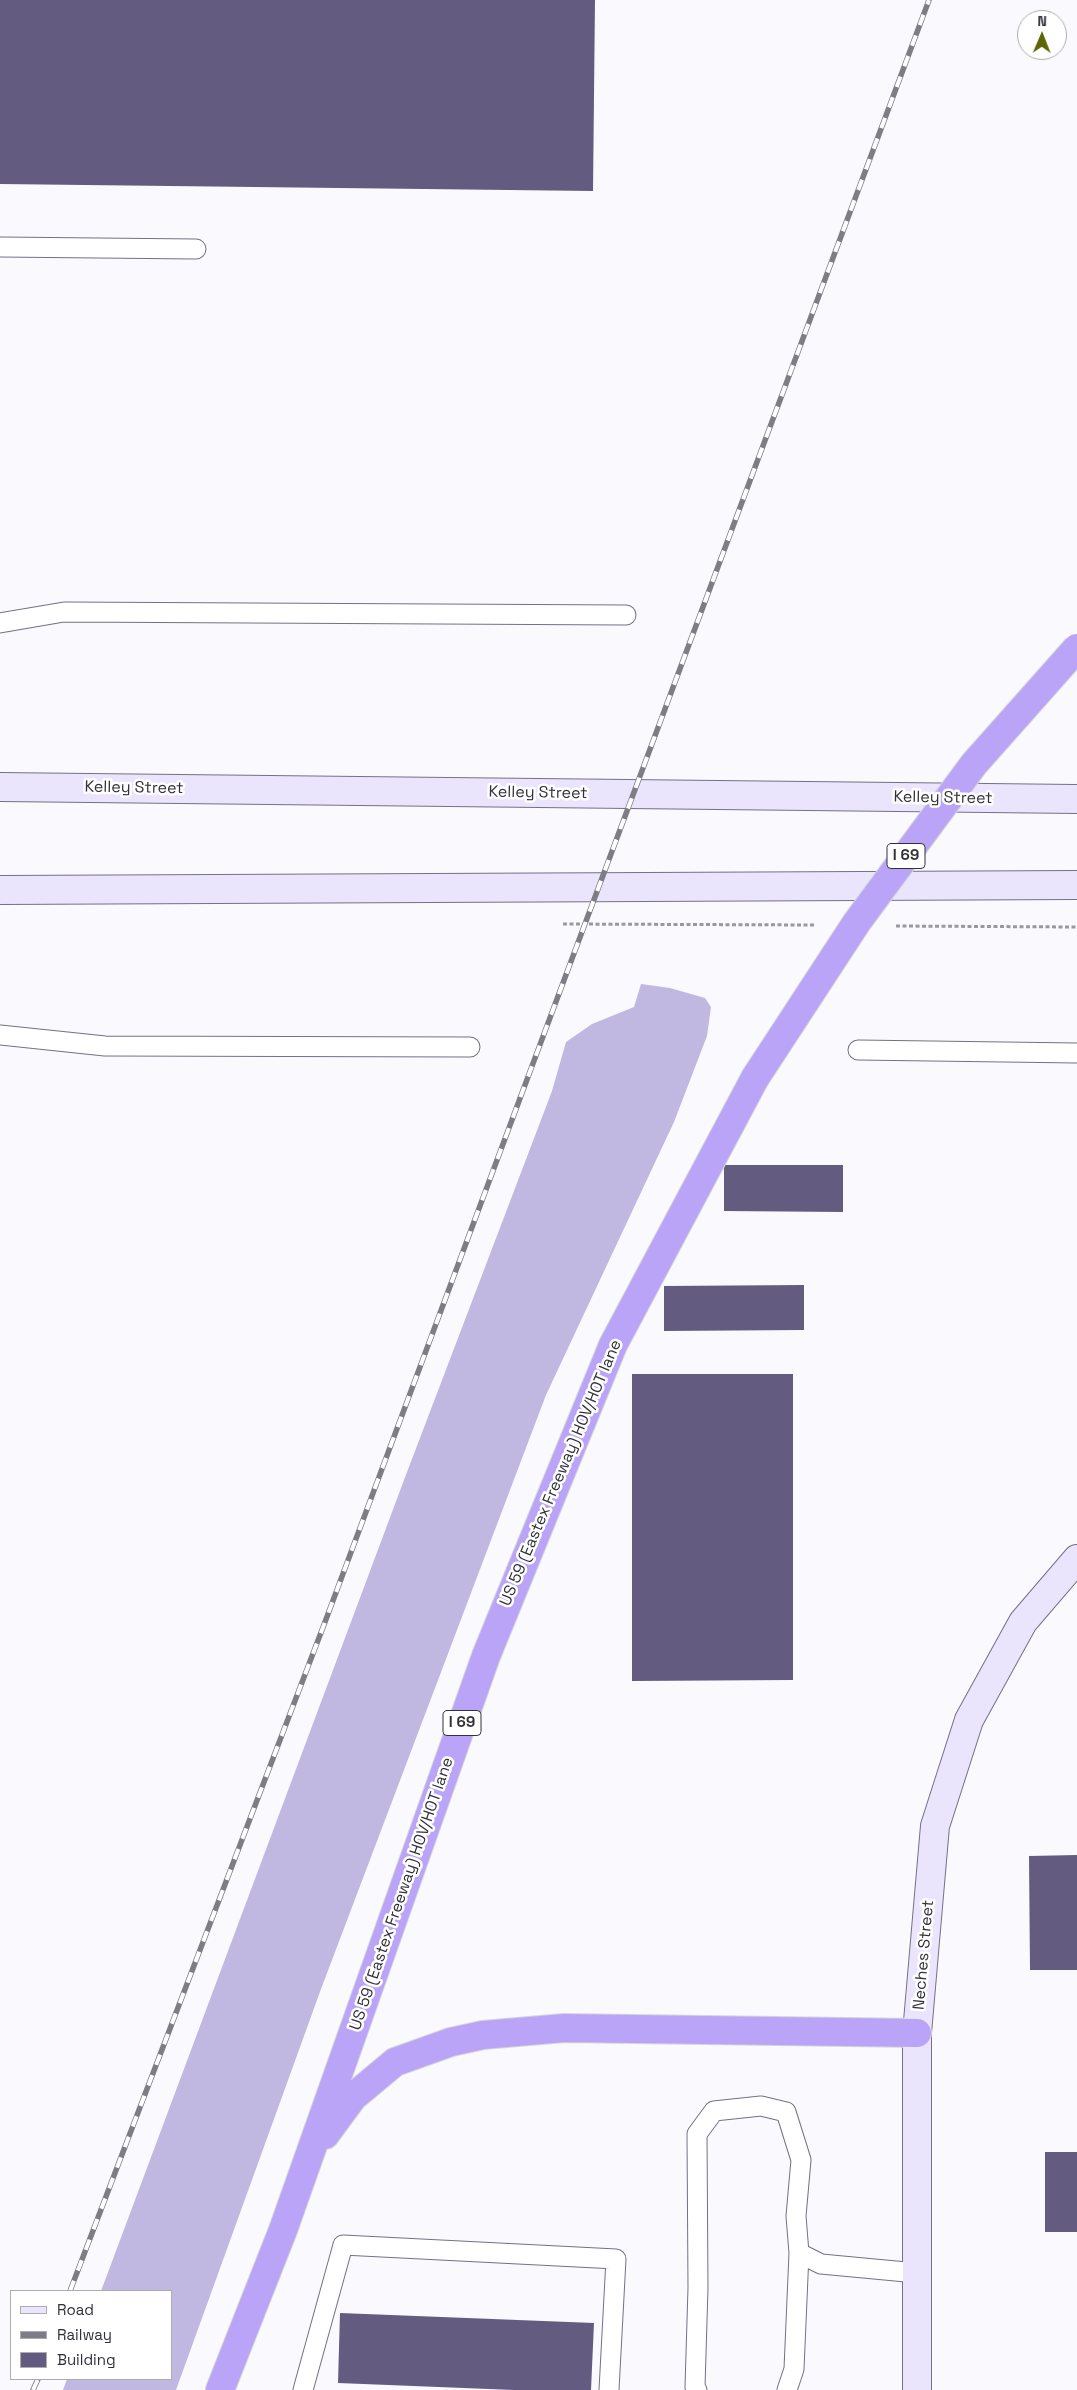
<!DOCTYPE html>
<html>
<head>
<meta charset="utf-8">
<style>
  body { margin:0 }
  #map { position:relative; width:1077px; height:2390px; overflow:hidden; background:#faf9fe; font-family:"Space Grotesk",sans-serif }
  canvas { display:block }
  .legend { position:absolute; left:10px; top:2290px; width:162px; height:90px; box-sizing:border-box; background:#fff; border:1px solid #adacb0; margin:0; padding:6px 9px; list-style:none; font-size:15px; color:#323039 }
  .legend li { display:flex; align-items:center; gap:10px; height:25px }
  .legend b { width:25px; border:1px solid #adacb0 }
  .north { position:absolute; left:1017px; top:10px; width:50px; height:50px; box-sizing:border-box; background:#fff; border:1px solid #adacb0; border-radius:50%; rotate:1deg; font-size:14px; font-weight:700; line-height:20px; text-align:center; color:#323039 }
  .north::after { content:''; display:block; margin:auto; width:18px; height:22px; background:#5d6504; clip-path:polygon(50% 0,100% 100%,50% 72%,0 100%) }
</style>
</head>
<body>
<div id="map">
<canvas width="1077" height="2390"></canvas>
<ul class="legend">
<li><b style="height:6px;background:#eae4fd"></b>Road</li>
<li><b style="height:6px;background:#7e7c84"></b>Railway</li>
<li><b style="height:14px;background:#645b80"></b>Building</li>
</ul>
<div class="north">N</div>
</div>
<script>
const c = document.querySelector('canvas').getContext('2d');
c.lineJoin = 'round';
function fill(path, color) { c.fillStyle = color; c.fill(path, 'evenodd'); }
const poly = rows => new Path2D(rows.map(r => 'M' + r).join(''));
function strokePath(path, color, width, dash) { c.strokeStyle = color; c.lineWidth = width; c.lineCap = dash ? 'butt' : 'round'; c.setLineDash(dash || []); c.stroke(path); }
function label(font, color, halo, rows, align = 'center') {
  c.font = font + ' "Space Grotesk",sans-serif'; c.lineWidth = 5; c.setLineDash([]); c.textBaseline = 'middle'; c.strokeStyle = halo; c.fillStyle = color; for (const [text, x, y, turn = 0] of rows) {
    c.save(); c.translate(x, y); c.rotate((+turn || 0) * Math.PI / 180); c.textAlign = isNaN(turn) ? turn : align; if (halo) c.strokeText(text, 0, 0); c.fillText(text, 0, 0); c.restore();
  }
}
fill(poly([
  [641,984,670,988,705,998,711,1007,707,1036,674,1122,546,1395,321,1989,176,2390,63,2390,67,2379,171,2379,171,2291,101,2291,404,1480,552,1091,566,1042,592,1024,634,1007]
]), '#c1b8e1');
fill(poly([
  [0,0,595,0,593,191,0,184],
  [724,1165,843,1165,843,1212,724,1211],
  [804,1285,804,1330,664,1331,664,1286],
  [632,1374,793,1374,793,1680,632,1681],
  [1077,1855,1077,1970,1030,1970,1029,1856],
  [1045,2152,1077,2152,1077,2232,1045,2232],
  [340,2313,594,2323,591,2390,514,2390,338,2383]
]), '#645b80');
const lane = poly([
  [0,247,196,249],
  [0,623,64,612,626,615],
  [0,1035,105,1046,470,1047],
  [858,1050,1077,1053],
  [799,2253,821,2264,917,2273],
  [303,2390,343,2245,616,2259,609,2390],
  [697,2390,695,2387,698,2288,697,2134,714,2111,761,2106,786,2112,801,2160,796,2216,799,2253,794,2369,787,2390]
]);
const secondary = poly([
  [0,787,1077,799],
  [0,890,1077,885],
  [917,2390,917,2033,935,1826,969,1720,1023,1622,1077,1559]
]);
const highway = poly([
  [325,2135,353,2097,395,2062,451,2042,483,2035,564,2028,917,2033],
  [220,2390,283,2230,486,1656,613,1345,755,1078]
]);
strokePath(lane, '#747085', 21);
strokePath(secondary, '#747085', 30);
strokePath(highway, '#d6d6d7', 30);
strokePath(poly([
  [563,924,814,925],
  [896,926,1077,927]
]), '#9a989f', 3, [4, 2.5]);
strokePath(lane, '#fff', 19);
strokePath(secondary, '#eae4fd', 28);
strokePath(highway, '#baa4f8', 28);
const rail = poly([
  [70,2291,325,1622,929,0],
  [33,2390,38,2379]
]);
strokePath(rail, '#7e7c84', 5.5);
strokePath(rail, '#fff', 4, [11]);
const highwayBridge = poly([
  [755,1078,857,922,974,764,1077,648]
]);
strokePath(highwayBridge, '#d6d6d7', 30, []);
strokePath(highwayBridge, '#baa4f8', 28);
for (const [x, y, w] of [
  [906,856,38],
  [462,1723,38]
]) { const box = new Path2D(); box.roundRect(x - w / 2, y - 12.5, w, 25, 4); c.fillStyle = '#fff'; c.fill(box); strokePath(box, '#323039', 1); }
label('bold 15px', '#323039', null, [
  ["I 69",906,856],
  ["I 69",462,1723]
]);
label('16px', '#323039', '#fff', [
  ["Kelley Street",134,788,1],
  ["Kelley Street",538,793,1],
  ["Kelley Street",943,798,1],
  ["US 59 (Eastex Freeway) HOV/HOT lane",561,1473,-67],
  ["US 59 (Eastex Freeway) HOV/HOT lane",402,1894,-71],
  ["Neches Street",924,1955,-85]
]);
</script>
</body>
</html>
